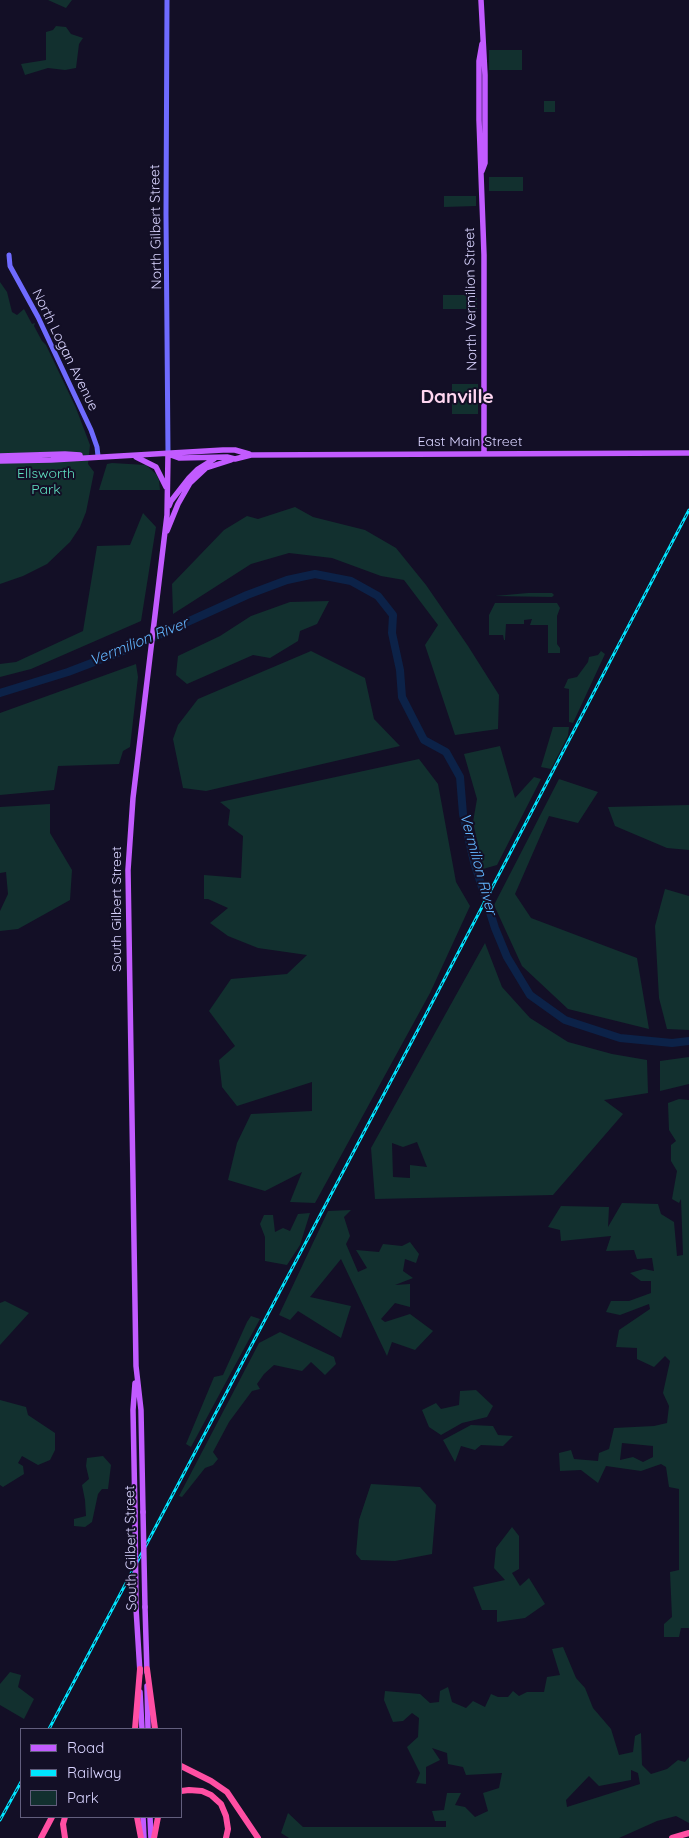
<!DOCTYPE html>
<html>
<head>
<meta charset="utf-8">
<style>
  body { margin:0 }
  #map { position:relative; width:689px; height:1838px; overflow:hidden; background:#130f26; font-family:Quicksand,sans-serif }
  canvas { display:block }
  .legend { position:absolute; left:20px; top:1728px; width:162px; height:90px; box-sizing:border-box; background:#130f26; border:1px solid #625e7d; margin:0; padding:6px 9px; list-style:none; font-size:15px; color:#d9d4ff }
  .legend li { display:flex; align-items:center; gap:10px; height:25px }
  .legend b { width:25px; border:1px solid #625e7d }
</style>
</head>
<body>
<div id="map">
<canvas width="689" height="1838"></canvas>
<ul class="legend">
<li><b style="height:6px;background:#c25bff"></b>Road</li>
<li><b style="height:6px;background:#00e5ff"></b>Railway</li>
<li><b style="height:14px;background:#12302f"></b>Park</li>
</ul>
</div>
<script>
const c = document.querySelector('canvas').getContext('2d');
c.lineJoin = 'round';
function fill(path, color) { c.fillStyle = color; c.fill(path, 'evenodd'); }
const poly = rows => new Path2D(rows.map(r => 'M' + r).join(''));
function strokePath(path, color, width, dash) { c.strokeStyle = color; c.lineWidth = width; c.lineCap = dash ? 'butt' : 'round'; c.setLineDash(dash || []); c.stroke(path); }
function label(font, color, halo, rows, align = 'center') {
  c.font = font + ' Quicksand,sans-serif'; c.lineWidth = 4; c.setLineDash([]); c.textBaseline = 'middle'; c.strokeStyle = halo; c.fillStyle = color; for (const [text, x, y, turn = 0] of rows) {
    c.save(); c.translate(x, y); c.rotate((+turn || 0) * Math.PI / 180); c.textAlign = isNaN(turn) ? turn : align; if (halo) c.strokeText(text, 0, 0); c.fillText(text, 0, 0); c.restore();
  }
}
fill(poly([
  [48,0,72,0,66,8],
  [56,26,66,27,71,34,83,38,79,44,76,68,65,70,48,68,25,75,21,64,46,60,46,32,53,30],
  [489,50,522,50,522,70,489,70],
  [544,101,555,101,555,112,544,112],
  [489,177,523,177,523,191,489,191],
  [444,196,476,196,476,206,444,207],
  [0,282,7,292,12,312,17,315,24,309,32,324,35,323,34,326,42,341,46,345,76,408,90,445,88,464,94,472,86,512,80,527,70,542,47,564,23,576,0,584],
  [443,295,477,295,477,309,443,309],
  [452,384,478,384,478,414,452,414],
  [112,463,146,465,156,474,159,480,160,490,99,490,107,464],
  [295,507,313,517,365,530,396,548,426,585,468,646,499,695,498,729,455,735,425,645,438,625,404,580,381,576,332,558,289,553,251,564,173,614,172,584,224,530,247,516,258,519],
  [143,513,156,527,141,621,31,669,0,677,0,664,16,662,83,631,97,546,130,545],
  [528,593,552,593,554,595,552,597,495,596],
  [329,601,317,624,300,631,298,641,270,658,253,655,187,684,176,675,178,656,220,636,251,616,290,602],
  [495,603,557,603,560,608,557,616,557,644,560,648,560,653,548,653,548,625,530,625,532,619,524,620,524,624,506,624,505,640,504,640,503,635,489,635,489,615],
  [311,651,365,678,374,719,400,746,206,791,183,788,173,739,178,725,198,699],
  [601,651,605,654,573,723,569,722,569,689,564,688,568,679,577,677,588,662,589,657,598,655],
  [136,664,138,677,130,747,123,751,119,764,58,766,54,790,0,795,0,713],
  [553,727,569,727,568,736,551,769,541,767],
  [500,746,515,798,534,777,541,779,497,865,483,869,473,822,477,799,464,754],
  [419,759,438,784,456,882,470,906,430,993,315,1203,290,1202,302,1172,265,1191,228,1180,237,1143,251,1114,312,1111,312,1082,237,1106,222,1087,219,1060,235,1046,209,1011,231,979,287,974,307,955,258,948,228,936,210,923,228,908,208,899,204,899,204,875,241,878,243,836,228,825,230,810,220,802],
  [559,779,598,792,578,823,549,816,515,894,531,918,637,958,649,1029,568,1009,522,966,494,905],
  [50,804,50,833,72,870,70,900,18,929,0,931,0,911,8,894,6,872,0,873,0,807],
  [689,805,689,850,667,848,615,826,608,807],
  [665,889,689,896,689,1030,667,1029,659,998,655,926],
  [485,943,502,987,530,1018,568,1042,612,1054,647,1060,648,1093,604,1100,623,1114,553,1195,375,1199,371,1148],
  [417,1142,427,1167,410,1165,410,1178,393,1177,392,1143,403,1147],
  [689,1057,689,1084,660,1091,660,1061],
  [679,1099,689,1100,689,1628,681,1628,679,1637,664,1637,664,1624,672,1617,670,1572,679,1570,679,1489,669,1487,666,1467,661,1464,641,1471,606,1466,598,1483,581,1470,560,1471,559,1453,571,1450,574,1459,598,1461,599,1453,609,1449,614,1428,654,1426,667,1423,669,1406,663,1393,670,1361,665,1356,654,1367,637,1359,637,1348,616,1347,619,1330,650,1309,649,1304,620,1315,606,1312,611,1301,629,1301,651,1293,651,1281,641,1281,630,1273,644,1269,654,1271,652,1258,637,1259,634,1250,606,1251,611,1236,561,1241,560,1230,548,1227,561,1206,609,1207,608,1227,622,1203,658,1204,661,1214,674,1222,677,1256,683,1255,681,1199,679,1203,672,1199,677,1171,671,1161,671,1145,676,1141,669,1130,668,1103],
  [622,1443,653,1446,653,1457,643,1462,633,1457,620,1460],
  [351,1210,344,1217,350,1236,346,1244,358,1272,367,1268,356,1250,379,1252,383,1244,402,1246,410,1242,419,1254,416,1263,405,1259,403,1271,413,1278,395,1285,410,1284,410,1307,395,1303,381,1319,385,1322,410,1314,433,1331,415,1350,392,1342,387,1356,341,1259,310,1297,351,1306,341,1338,298,1311,290,1320,279,1315,328,1211],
  [310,1213,300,1245,287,1265,265,1261,265,1237,260,1224,264,1215,273,1215,275,1232,283,1228,290,1231,298,1214],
  [5,1301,29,1313,0,1345,0,1303],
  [251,1316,260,1319,191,1447,186,1444,214,1377,223,1375,247,1322],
  [280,1332,334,1357,336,1364,325,1375,311,1362,302,1371,274,1365,264,1374,257,1384,260,1389,252,1391,229,1422,213,1452,218,1459,213,1465,205,1468,182,1497,179,1496,259,1343],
  [476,1390,493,1406,487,1417,462,1423,441,1435,429,1427,422,1410,436,1403,441,1409,459,1405,460,1391],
  [0,1400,26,1407,28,1415,55,1433,55,1450,50,1460,38,1465,22,1456,18,1463,23,1466,24,1474,3,1487,0,1485],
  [471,1425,493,1426,498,1435,513,1436,503,1446,481,1445,475,1450,461,1446,455,1462,443,1440],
  [103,1456,111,1465,108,1489,102,1489,98,1494,92,1522,85,1527,74,1526,74,1519,86,1516,85,1500,82,1485,89,1479,86,1466,87,1458],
  [371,1484,420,1487,436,1505,432,1554,395,1561,361,1560,356,1554,359,1520],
  [512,1527,519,1536,519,1569,512,1573,520,1586,529,1578,545,1604,525,1618,497,1622,497,1610,482,1610,473,1587,505,1580,494,1568,496,1548],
  [563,1647,576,1678,585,1688,593,1708,611,1729,619,1755,633,1752,635,1736,641,1733,642,1765,651,1774,667,1769,678,1760,685,1762,689,1757,689,1823,676,1816,657,1821,619,1838,289,1838,281,1833,288,1813,303,1827,446,1827,446,1821,435,1821,432,1811,444,1810,447,1793,461,1793,455,1805,465,1807,475,1817,488,1811,483,1793,499,1788,502,1773,466,1775,463,1767,448,1764,447,1753,432,1748,440,1760,426,1767,426,1784,416,1783,420,1773,407,1747,418,1737,419,1718,412,1713,403,1721,393,1722,384,1700,385,1691,420,1694,430,1703,439,1702,440,1691,448,1687,452,1702,466,1708,473,1701,485,1707,491,1694,498,1697,508,1697,513,1691,519,1696,527,1692,544,1692,547,1677,560,1675,552,1649],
  [631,1770,638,1773,640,1784,567,1807,566,1800,589,1776,599,1786,631,1780],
  [10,1672,21,1675,18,1687,34,1699,24,1719,0,1705,0,1684]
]), '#12302f');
strokePath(poly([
  [0,693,68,672,123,651,247,595,287,580,315,574,351,581,378,596,393,615,392,633,400,670,402,697,424,740,446,752,460,777,463,814,474,862,495,928,507,957,530,995,565,1020,620,1038,672,1043,689,1041]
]), '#0c2248', 8);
strokePath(poly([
  [167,0,166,214,168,454],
  [9,255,10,266,38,317,91,430,97,447,98,456]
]), '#6f6bff', 5);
strokePath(poly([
  [481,0,485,75,485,163,482,171],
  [482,44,479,61,479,120,484,255,484,454],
  [168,454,179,458,227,457,235,459,251,455,689,453],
  [0,456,65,454,80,455],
  [136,457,156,467,166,487],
  [0,461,51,460,223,450,235,450,249,454],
  [169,506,171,501,189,478,198,469,214,459],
  [167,531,178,504,190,483,206,468,231,460],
  [135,1512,133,1410,135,1383],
  [143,1512,141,1410,136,1366,128,870,133,798,167,515,168,454],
  [145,1607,147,1672],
  [136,1608,140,1673],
  [147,1686,148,1729],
  [140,1692,142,1729],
  [143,1817,144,1838],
  [150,1817,151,1838]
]), '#c25bff', 5.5);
strokePath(poly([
  [147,1669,155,1729],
  [135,1729,140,1669],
  [181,1766,211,1781,227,1792,258,1838],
  [181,1791,189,1790,202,1791,211,1795,221,1804,226,1816,228,1829,226,1838],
  [137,1817,141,1838],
  [41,1838,52,1817],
  [65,1838,63,1824,65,1817],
  [154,1838,158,1817],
  [672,1838,689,1833]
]), '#ff4fa3', 6);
const rail = poly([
  [49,1729,421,1024,689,510],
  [0,1820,21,1782]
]);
strokePath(rail, '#00e5ff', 3);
strokePath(rail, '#130f26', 1, [4]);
strokePath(poly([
  [135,1512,136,1608],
  [143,1512,145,1607]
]), '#c25bff', 5.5);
label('14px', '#d9d4ff', '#130f26', [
  ["North Gilbert Street",156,227,-91],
  ["North Vermilion Street",471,299,-91],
  ["North Logan Avenue",65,350,64],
  ["East Main Street",470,442],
  ["South Gilbert Street",117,909,-90],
  ["South Gilbert Street",131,1548,-91]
]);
label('14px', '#5fe0c0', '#130f26', [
  ["Ellsworth",46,474],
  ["Park",46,490]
]);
label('italic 15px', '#62b6ff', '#130f26', [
  ["Vermilion River",139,642,-22],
  ["Vermilion River",478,864,75]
]);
label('bold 19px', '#ffd6f0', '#130f26', [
  ["Danville",457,397]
]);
</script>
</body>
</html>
